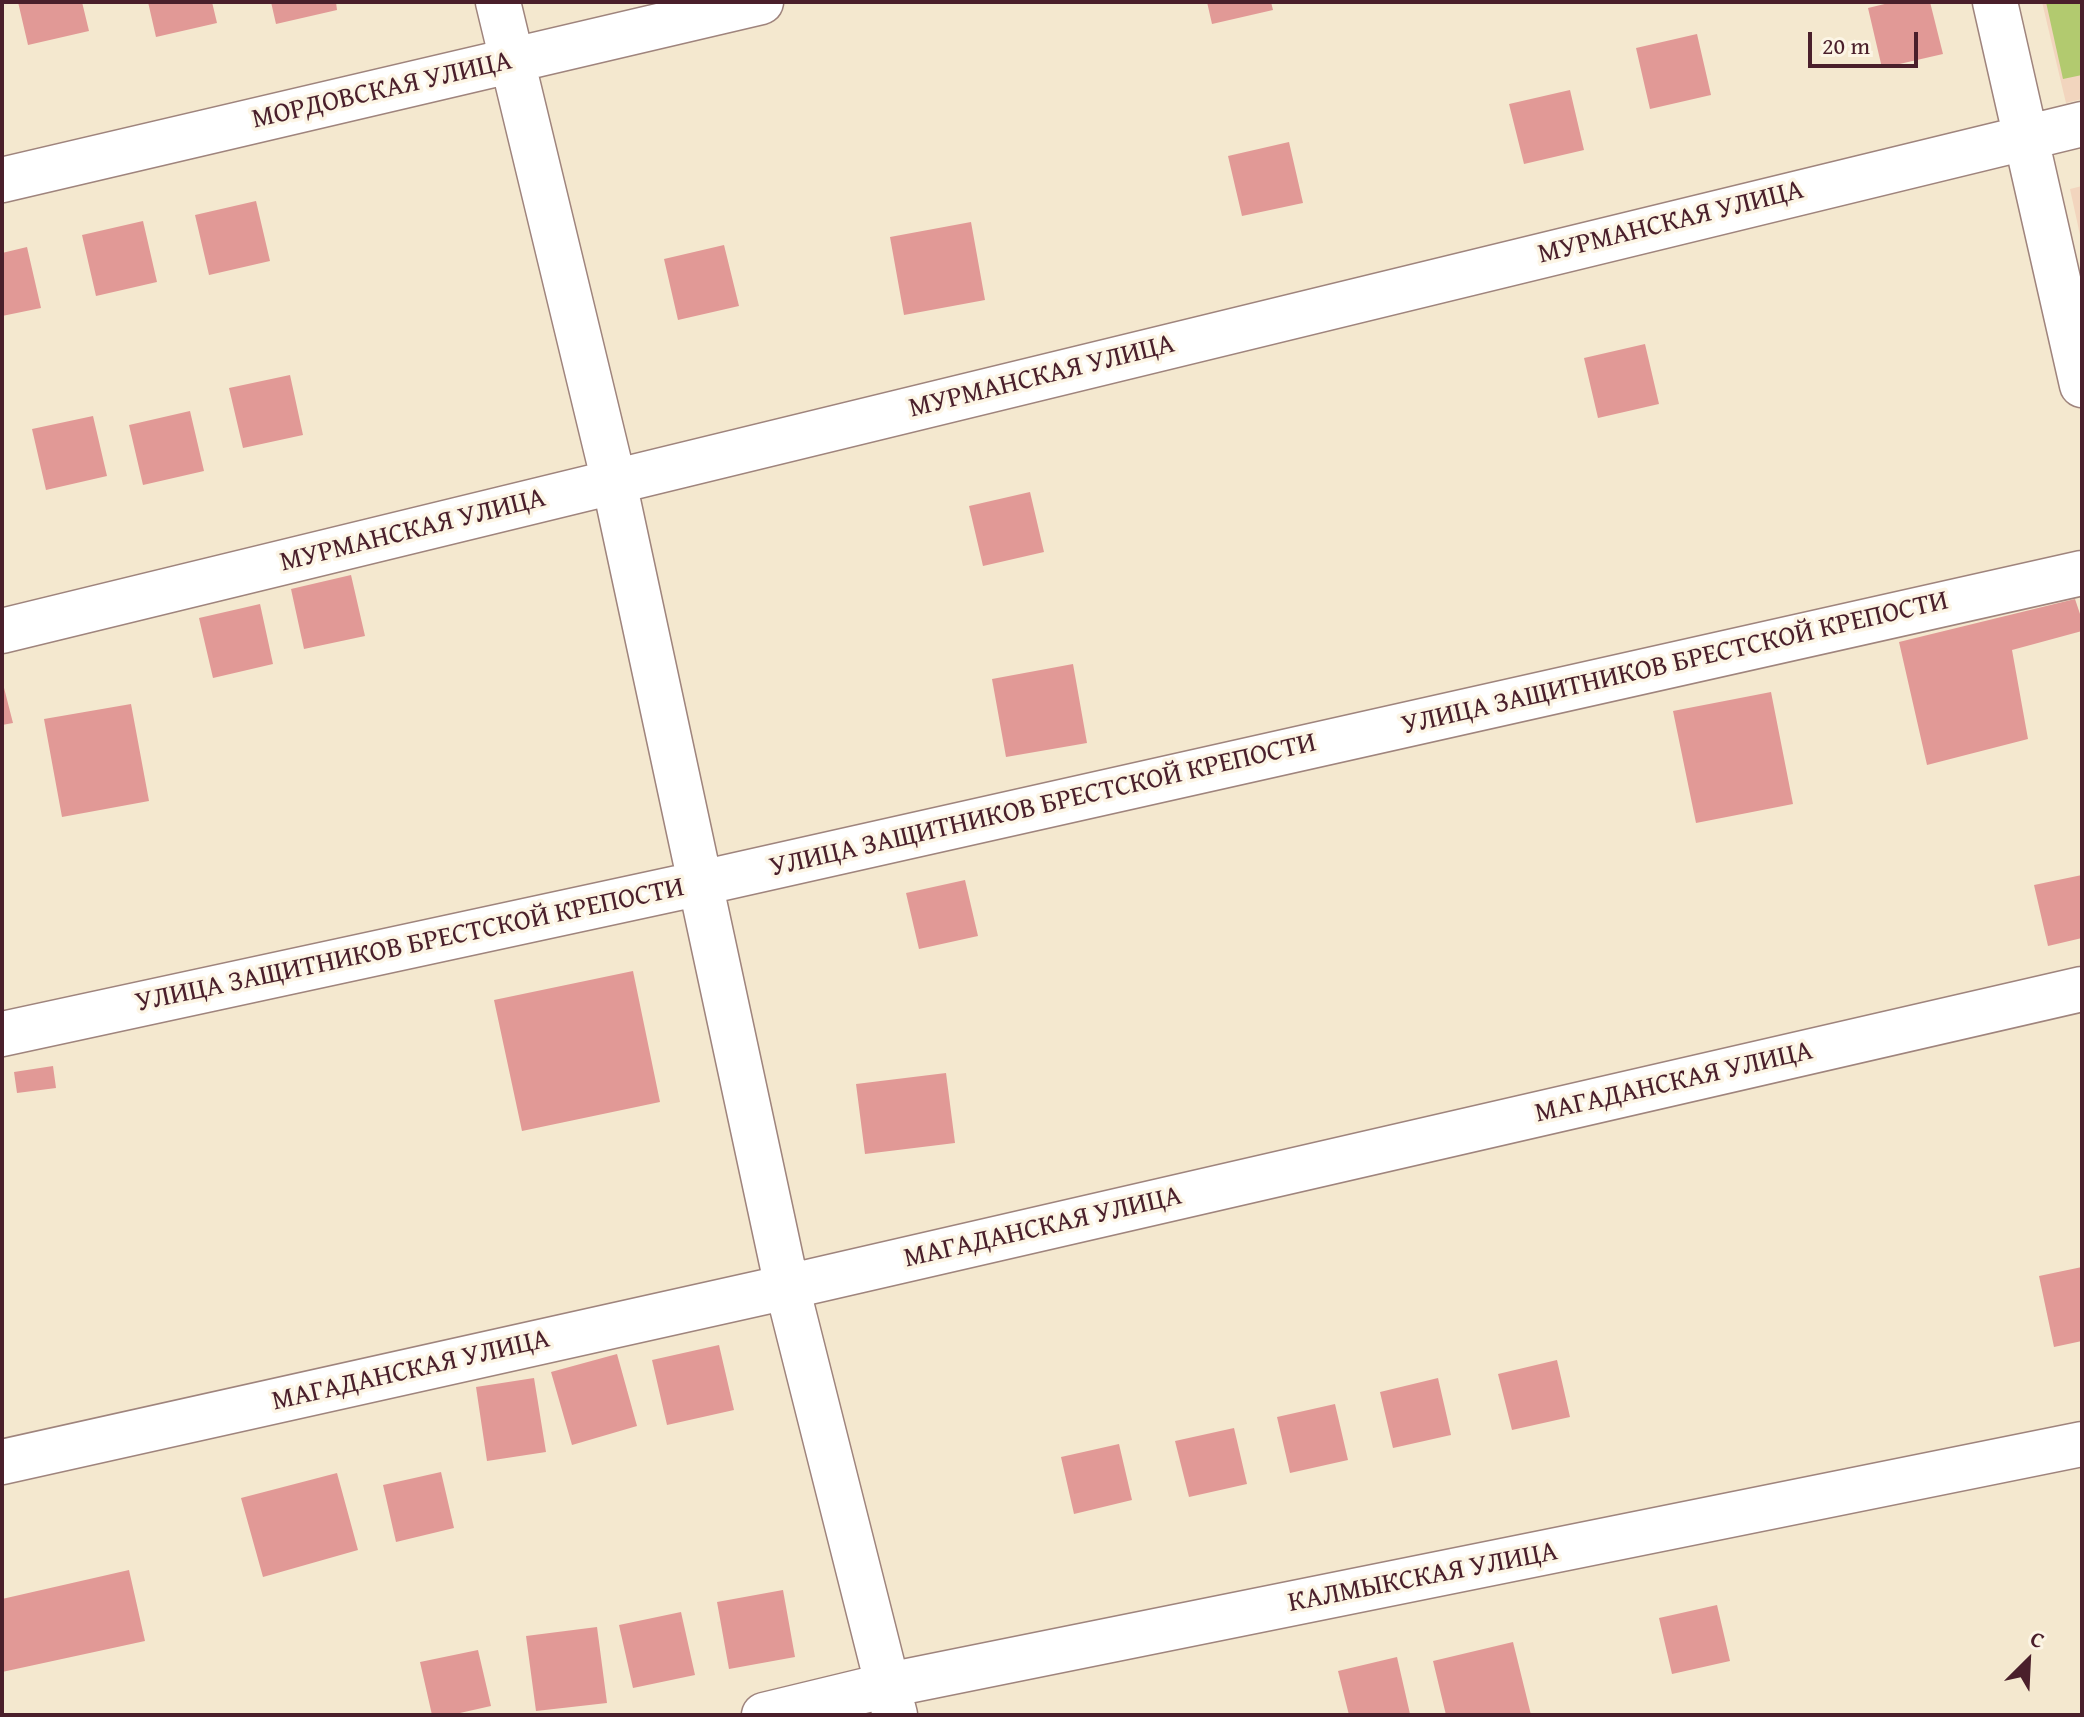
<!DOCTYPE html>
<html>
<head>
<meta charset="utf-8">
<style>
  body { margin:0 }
  #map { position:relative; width:2084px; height:1717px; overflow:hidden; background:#f4e8cf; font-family:"Gentium Book Plus",serif }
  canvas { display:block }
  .frame { position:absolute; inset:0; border:4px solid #4a1f2b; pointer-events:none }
  .north { position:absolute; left:1988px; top:1621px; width:80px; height:80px; -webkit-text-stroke:6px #fcf5e5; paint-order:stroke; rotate:24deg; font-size:22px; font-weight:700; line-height:32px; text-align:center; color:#4a1f2b }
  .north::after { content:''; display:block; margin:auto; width:28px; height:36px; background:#4a1f2b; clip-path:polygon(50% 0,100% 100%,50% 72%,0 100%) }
  .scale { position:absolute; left:1808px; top:32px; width:110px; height:36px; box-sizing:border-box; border:4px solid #4a1f2b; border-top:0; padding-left:10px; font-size:24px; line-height:28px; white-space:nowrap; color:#4a1f2b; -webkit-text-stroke:6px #fcf5e5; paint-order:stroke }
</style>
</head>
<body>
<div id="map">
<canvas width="2084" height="1717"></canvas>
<div class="frame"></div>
<div class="north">С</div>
<div class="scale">20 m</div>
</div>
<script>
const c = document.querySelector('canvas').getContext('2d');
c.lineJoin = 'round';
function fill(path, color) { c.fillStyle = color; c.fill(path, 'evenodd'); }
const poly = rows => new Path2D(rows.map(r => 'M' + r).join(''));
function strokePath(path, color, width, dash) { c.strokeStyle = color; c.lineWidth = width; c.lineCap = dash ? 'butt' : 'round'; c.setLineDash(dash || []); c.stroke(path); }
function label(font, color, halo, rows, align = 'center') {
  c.font = font + ' "Gentium Book Plus",serif'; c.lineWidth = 7; c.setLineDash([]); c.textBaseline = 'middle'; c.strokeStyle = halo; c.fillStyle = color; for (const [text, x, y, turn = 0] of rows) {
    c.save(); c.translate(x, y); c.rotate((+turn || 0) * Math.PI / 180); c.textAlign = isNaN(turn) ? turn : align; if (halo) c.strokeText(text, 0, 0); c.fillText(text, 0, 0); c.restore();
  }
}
fill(poly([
  [2042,2,2082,2,2082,99,2066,103],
  [2082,186,2082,244,2070,189]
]), '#f2d5be');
fill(poly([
  [2046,2,2082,2,2082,75,2063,79]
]), '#b2ca6f');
fill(poly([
  [18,2,82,2,89,31,28,45],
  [148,2,212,2,217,23,156,37],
  [271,2,336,2,337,10,276,24],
  [1207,2,1271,2,1273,10,1212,24],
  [1893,2,1930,2,1943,54,1882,68,1868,8],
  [1697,34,1711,95,1650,109,1636,48],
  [1570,90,1584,150,1524,164,1509,104],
  [1289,142,1303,203,1242,216,1228,156],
  [256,201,270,261,209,275,195,215],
  [143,221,157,282,96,296,82,235],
  [971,222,985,300,904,315,890,237],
  [724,245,739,306,678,320,664,259],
  [27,247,41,308,2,316,2,253],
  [1645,344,1659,404,1598,418,1584,358],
  [290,375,303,435,243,448,229,388],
  [190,411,204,471,143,485,129,425],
  [93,416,107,476,46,490,32,429],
  [1030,492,1044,552,983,566,969,506],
  [351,575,365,636,304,649,291,589],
  [2075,599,2082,620,2082,631,2012,650,2028,739,1927,765,1899,642],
  [260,604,273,664,213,678,199,618],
  [1073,664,1087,743,1006,757,992,679],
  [2,680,13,723,2,725],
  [1771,692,1793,804,1696,823,1673,711],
  [131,704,149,801,62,817,44,719],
  [2082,875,2082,938,2048,946,2034,885],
  [965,880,978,936,919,949,906,893],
  [633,971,660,1102,522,1131,494,1000],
  [53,1066,56,1088,17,1093,14,1072],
  [946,1073,955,1143,865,1154,856,1084],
  [2082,1267,2082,1341,2054,1347,2039,1276],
  [719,1345,734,1410,667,1425,652,1360],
  [617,1354,637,1426,572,1445,551,1372],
  [1557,1360,1570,1417,1512,1430,1498,1374],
  [534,1378,546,1452,487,1461,476,1387],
  [1438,1378,1451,1435,1393,1448,1380,1392],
  [1335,1404,1348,1460,1290,1473,1277,1417],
  [1234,1428,1247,1484,1189,1497,1175,1441],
  [1119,1444,1132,1500,1074,1514,1061,1457],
  [441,1472,454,1528,396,1542,383,1485],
  [337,1473,358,1550,263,1577,241,1498],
  [129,1570,145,1641,2,1672,2,1599],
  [783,1590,795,1657,729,1669,717,1602],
  [1717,1605,1730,1661,1672,1674,1659,1618],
  [681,1612,695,1675,633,1688,619,1625],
  [597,1627,607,1703,536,1711,526,1636],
  [1513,1642,1531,1715,1446,1715,1433,1661],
  [478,1650,491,1706,451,1715,432,1715,420,1662],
  [1397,1657,1410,1714,1349,1715,1338,1671]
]), '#e19996');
const minor = poly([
  [498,2,614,482,787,1287,895,1715],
  [1995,2,2082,385],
  [2,180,761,2],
  [2,631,2082,124],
  [2,1034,701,883,2082,573],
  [2,1462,787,1287,2082,989],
  [764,1715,888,1685,2082,1444]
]);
strokePath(minor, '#9f847d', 47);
strokePath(minor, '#fff', 44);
label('28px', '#4a1f2b', '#fcf5e5', [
  ["МОРДОВСКАЯ УЛИЦА",382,91,-13],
  ["МУРМАНСКАЯ УЛИЦА",1671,223,-14],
  ["МУРМАНСКАЯ УЛИЦА",1042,377,-14],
  ["МУРМАНСКАЯ УЛИЦА",413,531,-14],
  ["УЛИЦА ЗАЩИТНИКОВ БРЕСТСКОЙ КРЕПОСТИ",1675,664,-13],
  ["УЛИЦА ЗАЩИТНИКОВ БРЕСТСКОЙ КРЕПОСТИ",1043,806,-13],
  ["УЛИЦА ЗАЩИТНИКОВ БРЕСТСКОЙ КРЕПОСТИ",410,946,-12],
  ["МАГАДАНСКАЯ УЛИЦА",1674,1083,-13],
  ["МАГАДАНСКАЯ УЛИЦА",1043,1228,-13],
  ["МАГАДАНСКАЯ УЛИЦА",411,1371,-13],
  ["КАЛМЫКСКАЯ УЛИЦА",1423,1578,-11]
]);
</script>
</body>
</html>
